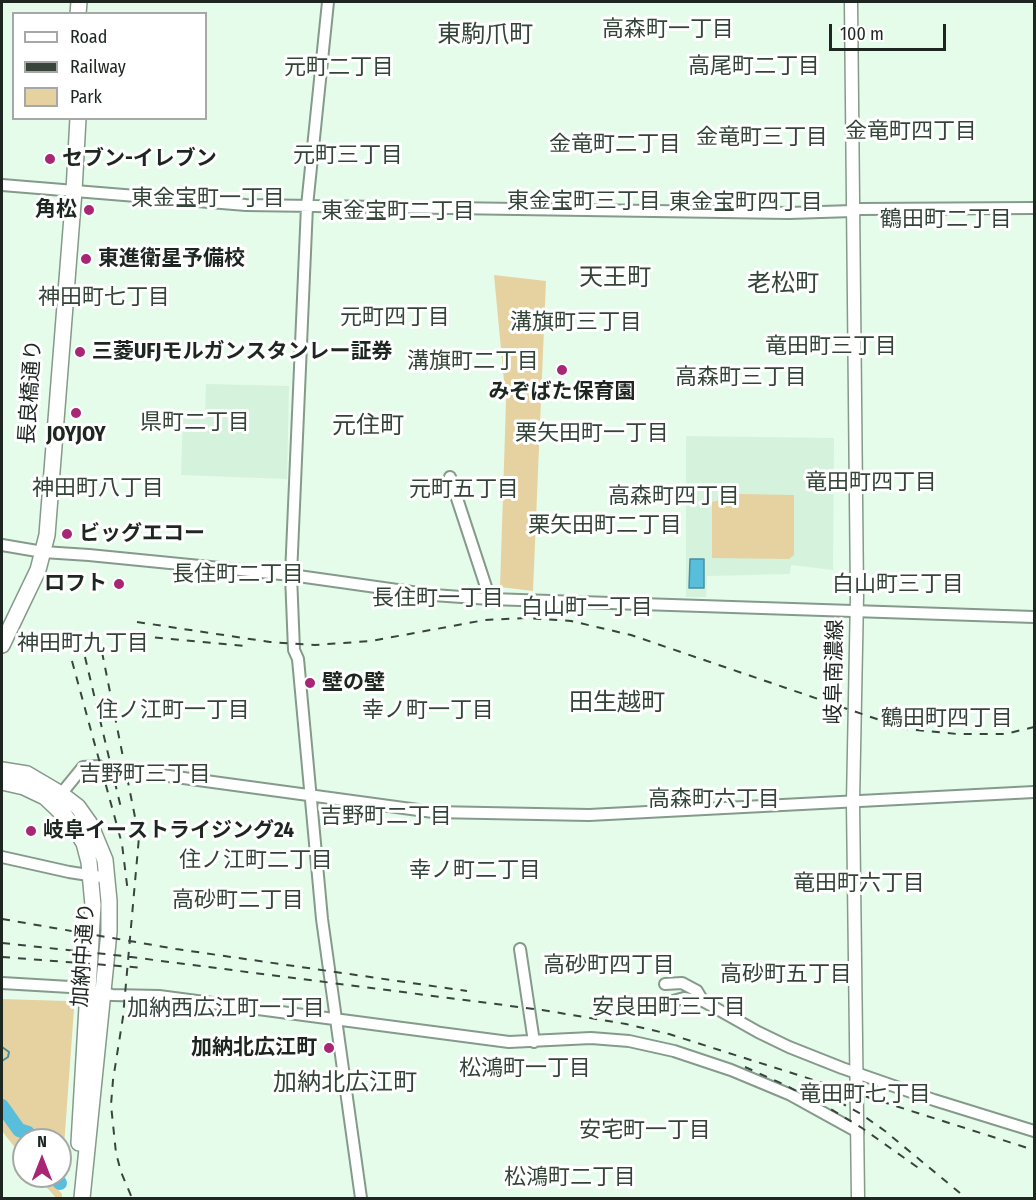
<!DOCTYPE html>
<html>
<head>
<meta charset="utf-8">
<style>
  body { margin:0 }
  #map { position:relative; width:1036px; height:1200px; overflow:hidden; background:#e5fceb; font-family:"Fira Sans Condensed",sans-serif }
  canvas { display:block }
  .frame { position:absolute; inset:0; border:3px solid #1d2620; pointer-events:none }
  .legend { position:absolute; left:12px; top:12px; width:195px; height:108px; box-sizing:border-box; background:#fff; border:2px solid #a5a8a6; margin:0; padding:8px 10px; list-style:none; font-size:18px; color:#1d2620 }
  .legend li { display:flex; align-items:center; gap:12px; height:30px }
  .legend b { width:30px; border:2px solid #a5a8a6 }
  .north { position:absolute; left:12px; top:1128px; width:60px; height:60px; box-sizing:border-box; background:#fff; border:2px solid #a5a8a6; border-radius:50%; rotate:0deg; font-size:16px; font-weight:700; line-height:24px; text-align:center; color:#1d2620 }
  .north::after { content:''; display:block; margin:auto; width:21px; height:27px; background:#a82674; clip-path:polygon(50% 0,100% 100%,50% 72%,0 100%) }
  .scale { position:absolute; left:829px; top:24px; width:117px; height:27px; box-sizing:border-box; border:3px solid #1d2620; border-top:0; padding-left:8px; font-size:18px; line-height:21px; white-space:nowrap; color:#1d2620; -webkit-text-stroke:4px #fff; paint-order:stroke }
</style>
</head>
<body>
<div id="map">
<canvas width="1036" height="1200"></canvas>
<div class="frame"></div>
<ul class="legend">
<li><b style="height:8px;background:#fff"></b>Road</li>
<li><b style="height:8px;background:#39443d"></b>Railway</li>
<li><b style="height:16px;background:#e6d2a1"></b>Park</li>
</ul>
<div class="north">N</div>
<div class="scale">100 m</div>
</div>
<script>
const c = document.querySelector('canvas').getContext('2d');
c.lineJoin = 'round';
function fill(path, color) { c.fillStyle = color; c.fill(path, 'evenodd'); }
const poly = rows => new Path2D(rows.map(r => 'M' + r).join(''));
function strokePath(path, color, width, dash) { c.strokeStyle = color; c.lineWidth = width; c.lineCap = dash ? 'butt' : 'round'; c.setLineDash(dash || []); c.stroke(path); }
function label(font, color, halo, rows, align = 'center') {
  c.font = font + ' "Fira Sans Condensed","Noto Sans JP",sans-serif'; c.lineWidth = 6; c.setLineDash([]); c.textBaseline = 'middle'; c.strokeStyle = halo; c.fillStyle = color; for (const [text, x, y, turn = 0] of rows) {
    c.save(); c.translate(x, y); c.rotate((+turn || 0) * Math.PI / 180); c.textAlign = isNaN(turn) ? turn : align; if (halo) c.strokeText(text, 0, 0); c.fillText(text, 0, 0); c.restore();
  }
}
fill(poly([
  [206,384,289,386,287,479,181,475,183,413,205,414],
  [686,436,834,438,833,570,791,565,790,574,707,576,706,597,686,597]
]), '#d5f2dd');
fill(poly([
  [494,275,546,281,533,591,500,587,506,402],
  [741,494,794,495,794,555,789,559,712,558,712,502],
  [2,999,67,1001,74,1009,64,1146,69,1152,65,1179,56,1187,62,1194,62,1198,56,1198,37,1176,60,1176,60,1140,24,1140,24,1159,2,1131]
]), '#e6d2a1');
const water = poly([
  [690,559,704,559,704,588,689,588,690,559]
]);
fill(water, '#59bedb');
strokePath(water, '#4790a3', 1.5);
strokePath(poly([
  [2,1047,9,1052,8,1057,2,1061]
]), '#4790a3', 2);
strokePath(poly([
  [2,1106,19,1130,28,1133,34,1140],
  [53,1176,60,1183]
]), '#59bedb', 14);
strokePath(poly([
  [99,766,132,771]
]), '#bdd1c2', 10, [10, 5]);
const minor = poly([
  [328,2,307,206,291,575,294,650,298,659,322,919,361,1198],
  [2,185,246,205,789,213,853,211,860,209,1034,208],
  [450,477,490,599],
  [2,545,43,552,89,555,291,575,433,595,490,599,1034,617],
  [132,771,433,812,589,815,1034,792],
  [61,794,83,767,99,766],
  [2,857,69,872,108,878],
  [520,949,534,1042],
  [2,983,70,987,112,995,159,996,509,1042,591,1038,629,1041,674,1051,731,1070,791,1095,858,1132],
  [665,984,682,983,697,991,703,1001],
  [673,1001,684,998,703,1001,758,1032,789,1047,842,1068,934,1100,1034,1131]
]);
const major = poly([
  [851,2,857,596,853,802,858,1198]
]);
const highway = poly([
  [78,14,79,2],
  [2,645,38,570,47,535,74,191,78,118],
  [2,770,27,774,61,794,78,807,90,824,105,860,109,901,109,932,82,1198],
  [2,782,24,787,45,797,65,816,76,830,84,843,89,862,93,905,79,1143]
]);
strokePath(minor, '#859a8b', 14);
strokePath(major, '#859a8b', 15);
strokePath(highway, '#859a8b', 18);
strokePath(minor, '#fff', 10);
strokePath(major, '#fff', 12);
strokePath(highway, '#fff', 15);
strokePath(poly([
  [137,622,270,642,315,645,371,641,485,620,526,618,571,621,631,635,906,729,957,734,1005,734,1034,727],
  [139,636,244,646],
  [102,652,139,837,123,1017,113,1080,111,1105,116,1153,121,1172,132,1198],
  [85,657,121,808],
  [72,661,122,844,128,893],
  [2,919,176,949,467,991],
  [2,943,123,956,542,1010,626,1024,669,1034,1034,1150],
  [2,957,145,968],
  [745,1067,785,1085,834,1111,862,1128,920,1169],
  [811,1086,861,1114,885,1131,966,1198]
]), '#39443d', 2, [8, 8]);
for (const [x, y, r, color] of [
  [50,159,6,"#a82674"],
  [89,210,6,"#a82674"],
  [86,259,6,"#a82674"],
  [80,352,6,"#a82674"],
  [562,370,6,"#a82674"],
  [76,413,6,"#a82674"],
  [67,534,6,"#a82674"],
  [119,584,6,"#a82674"],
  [310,683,6,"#a82674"],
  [31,831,6,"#a82674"],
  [329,1048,6,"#a82674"]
]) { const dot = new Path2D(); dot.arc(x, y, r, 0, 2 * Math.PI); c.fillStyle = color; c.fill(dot); strokePath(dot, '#fff', 2); }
label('bold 21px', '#1d2620', '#fff', [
  ["セブン-イレブン",62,159],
  ["角松",77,210,"right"],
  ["東進衛星予備校",98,259],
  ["三菱UFJモルガンスタンレー証券",92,352],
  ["みぞばた保育園",562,392,"center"],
  ["JOYJOY",76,435,"center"],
  ["ビッグエコー",79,534],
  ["ロフト",107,584,"right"],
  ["壁の壁",322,683],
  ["岐阜イーストライジング24",43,831],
  ["加納北広江町",317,1048,"right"]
], 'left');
label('21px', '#1d2620', '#fff', [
  ["長良橋通り",31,392,-86],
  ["岐阜南濃線",835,672,-89],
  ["加納中通り",84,955,-86]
]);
label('22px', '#334538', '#fff', [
  ["高森町一丁目",668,30],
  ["高尾町二丁目",754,67],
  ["元町二丁目",339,68],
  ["金竜町四丁目",911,132],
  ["金竜町三丁目",762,138],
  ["金竜町二丁目",615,145],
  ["元町三丁目",348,156],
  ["東金宝町一丁目",208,199],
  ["東金宝町三丁目",584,202],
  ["東金宝町四丁目",746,203],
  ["東金宝町二丁目",398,212],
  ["鶴田町二丁目",946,220],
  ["神田町七丁目",104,298],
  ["元町四丁目",395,318],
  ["溝旗町三丁目",576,323],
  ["竜田町三丁目",831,347],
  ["溝旗町二丁目",473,362],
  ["高森町三丁目",741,378],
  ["県町二丁目",195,423],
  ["栗矢田町一丁目",592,434],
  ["竜田町四丁目",871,483],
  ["神田町八丁目",98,489],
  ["元町五丁目",464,490],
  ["高森町四丁目",674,497],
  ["栗矢田町二丁目",605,526],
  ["長住町二丁目",238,575],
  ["白山町三丁目",898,585],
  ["長住町一丁目",438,599],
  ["白山町一丁目",587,608],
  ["神田町九丁目",83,644],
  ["住ノ江町一丁目",173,711],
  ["幸ノ町一丁目",428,711],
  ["鶴田町四丁目",947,719],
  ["吉野町三丁目",145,775],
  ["高森町六丁目",714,800],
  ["吉野町二丁目",386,817],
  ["住ノ江町二丁目",256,861],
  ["幸ノ町二丁目",475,871],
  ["竜田町六丁目",859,884],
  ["高砂町二丁目",238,901],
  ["高砂町四丁目",609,966],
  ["高砂町五丁目",786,975],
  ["安良田町三丁目",669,1008],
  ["加納西広江町一丁目",226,1009],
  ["松鴻町一丁目",525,1069],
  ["竜田町七丁目",865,1095],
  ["安宅町一丁目",645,1131],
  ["松鴻町二丁目",570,1178]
]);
label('24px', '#334538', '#fff', [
  ["東駒爪町",485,35],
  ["天王町",615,278],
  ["老松町",783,284],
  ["元住町",368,426],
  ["田生越町",617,703],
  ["加納北広江町",345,1083]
]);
</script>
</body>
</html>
